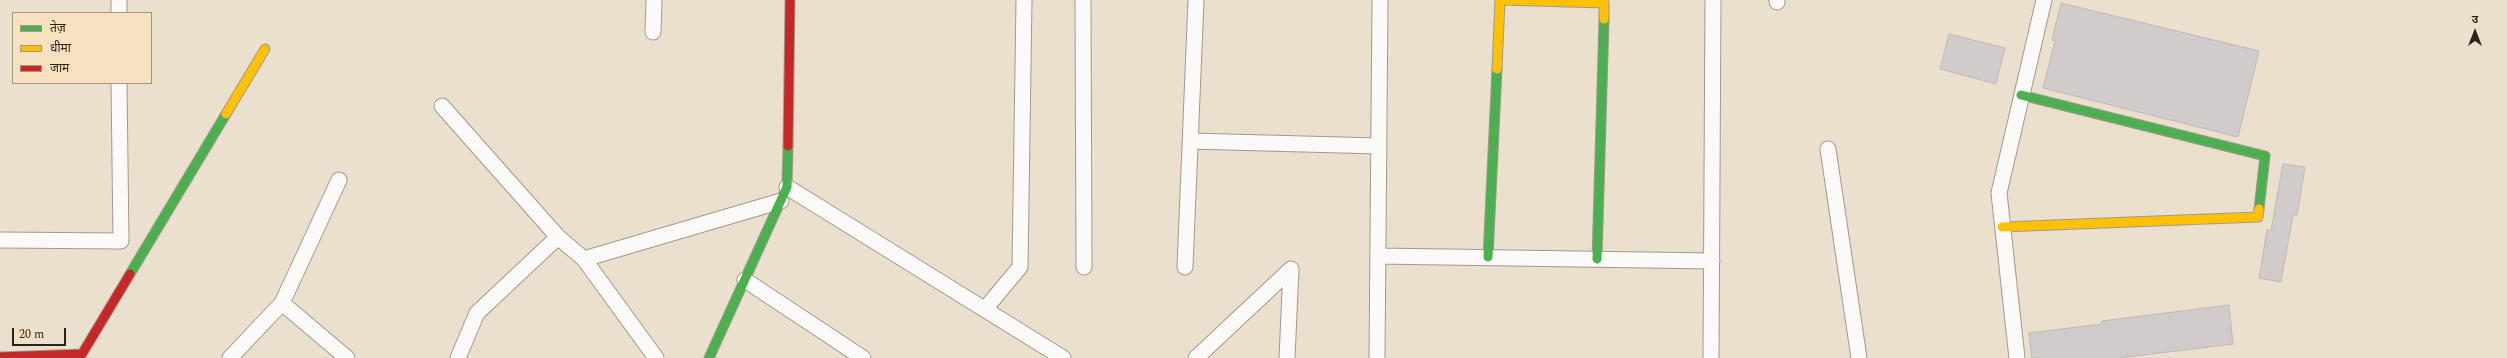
<!DOCTYPE html>
<html>
<head>
<meta charset="utf-8">
<style>
  body { margin:0 }
  #map { position:relative; width:2507px; height:358px; overflow:hidden; background:#ebdfce; font-family:Spectral,"Noto Sans Devanagari",serif }
  canvas { display:block }
  .legend { position:absolute; left:12px; top:12px; width:140px; height:72px; box-sizing:border-box; background:#f8e1c1; border:1px solid #a6957d; margin:0; padding:5px 7px; list-style:none; font-size:12px; color:#2b2317 }
  .legend li { display:flex; align-items:center; gap:8px; height:20px }
  .legend b { width:20px; border:1px solid #a6957d }
  .north { position:absolute; left:2455px; top:12px; width:40px; height:40px; -webkit-text-stroke:3px #f8e1c1; paint-order:stroke; rotate:0deg; font-size:11px; font-weight:700; line-height:16px; text-align:center; color:#2b2317 }
  .north::after { content:''; display:block; margin:auto; width:14px; height:18px; background:#2b2317; clip-path:polygon(50% 0,100% 100%,50% 72%,0 100%) }
  .scale { position:absolute; left:12px; top:328px; width:54px; height:18px; box-sizing:border-box; border:2px solid #2b2317; border-top:0; padding-left:5px; font-size:12px; line-height:14px; white-space:nowrap; color:#2b2317; -webkit-text-stroke:3px #f8e1c1; paint-order:stroke }
</style>
</head>
<body>
<div id="map">
<canvas width="2507" height="358"></canvas>
<ul class="legend">
<li><b style="height:5px;background:#4caf50"></b>तेज़</li>
<li><b style="height:5px;background:#ffc107"></b>धीमा</li>
<li><b style="height:5px;background:#c62828"></b>जाम</li>
</ul>
<div class="north">उ</div>
<div class="scale">20 m</div>
</div>
<script>
const c = document.querySelector('canvas').getContext('2d');
c.lineJoin = 'round';
function fill(path, color) { c.fillStyle = color; c.fill(path, 'evenodd'); }
const poly = rows => new Path2D(rows.map(r => 'M' + r).join(''));
function strokePath(path, color, width, dash) { c.strokeStyle = color; c.lineWidth = width; c.lineCap = dash ? 'butt' : 'round'; c.setLineDash(dash || []); c.stroke(path); }
const building = poly([
  [2061,3,2259,51,2238,137,2043,88,2055,41,2052,40,2061,3],
  [1949,34,2005,48,1996,84,1940,69,1949,34],
  [2283,164,2305,167,2297,215,2293,215,2281,282,2259,278,2267,230,2271,231,2283,164],
  [2229,305,2233,344,2119,358,2032,358,2029,333,2102,324,2102,321,2229,305]
]);
fill(building, '#d1cbcb');
strokePath(building, '#beb8b7', 1);
const street = poly([
  [119,0,119,13],
  [1083,0,1084,267],
  [1777,2,1777,0],
  [653,32,654,0],
  [442,106,558,237,584,259,656,358],
  [1190,141,1379,146],
  [1828,149,1859,358],
  [787,187,1063,358],
  [0,240,121,241,119,83],
  [1378,256,1712,261],
  [584,259,781,201],
  [1185,267,1196,0],
  [745,280,863,358],
  [282,303,339,180],
  [985,309,1020,267,1024,0],
  [230,358,282,303,347,358],
  [458,358,477,313,558,237],
  [1196,358,1291,269,1287,358],
  [1377,358,1380,0],
  [1711,358,1713,0],
  [2017,358,1999,193,2044,0]
]);
const fast = poly([
  [2021,95,2265,156,2259,209],
  [1488,257,1497,69],
  [1597,259,1604,19],
  [130,274,226,114],
  [709,358,787,187,788,146]
]);
const slow = poly([
  [1497,69,1500,0,1604,3,1604,19],
  [226,114,265,49],
  [2002,227,2258,217,2259,209]
]);
const jam = poly([
  [788,146,790,0],
  [0,357,82,354,130,274]
]);
strokePath(street, '#a2998d', 17);
strokePath(fast, '#a2998d', 11);
strokePath(slow, '#a2998d', 11);
strokePath(jam, '#a2998d', 11);
strokePath(street, '#fcfaf8', 15);
strokePath(fast, '#4caf50', 9);
strokePath(slow, '#ffc107', 9);
strokePath(jam, '#c62828', 9);
</script>
</body>
</html>
